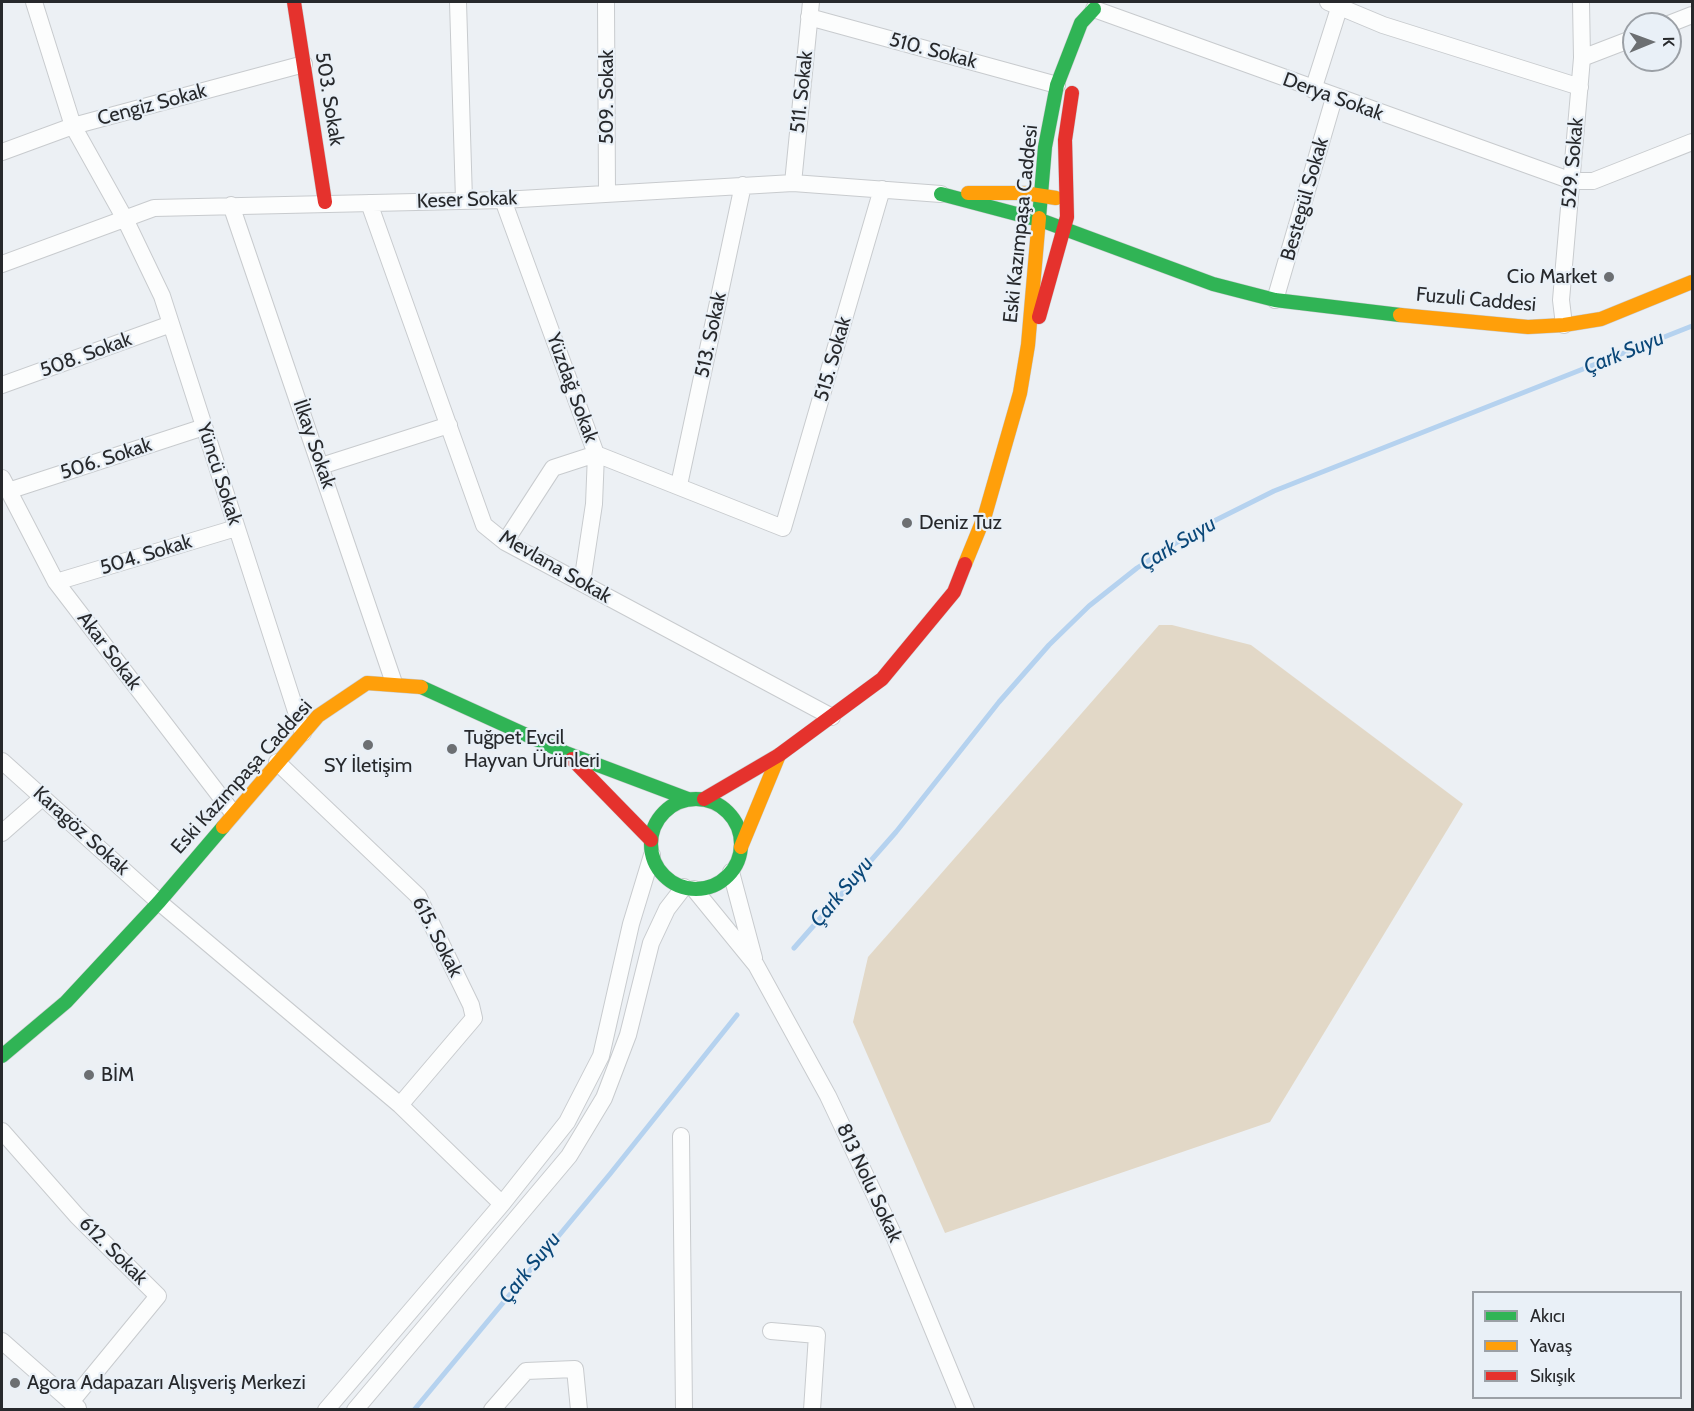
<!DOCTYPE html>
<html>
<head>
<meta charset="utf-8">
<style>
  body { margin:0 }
  #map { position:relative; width:1694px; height:1411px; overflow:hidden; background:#ecf0f4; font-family:Cabin,sans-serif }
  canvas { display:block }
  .frame { position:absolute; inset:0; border:3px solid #27292c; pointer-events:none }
  .legend { position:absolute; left:1472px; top:1291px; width:210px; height:108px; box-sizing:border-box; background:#e9f0f7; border:2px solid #9ba0a6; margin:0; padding:8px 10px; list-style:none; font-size:18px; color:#27292c }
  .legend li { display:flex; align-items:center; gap:12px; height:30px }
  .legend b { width:30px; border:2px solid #9ba0a6 }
  .north { position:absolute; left:1622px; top:12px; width:60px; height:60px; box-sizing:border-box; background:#e9f0f7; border:2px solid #9ba0a6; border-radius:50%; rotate:89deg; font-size:16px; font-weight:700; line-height:24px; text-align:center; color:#27292c }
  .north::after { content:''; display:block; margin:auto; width:21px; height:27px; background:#6c6f72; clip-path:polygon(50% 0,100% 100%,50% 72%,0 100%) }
</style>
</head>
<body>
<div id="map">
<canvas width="1694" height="1411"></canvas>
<div class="frame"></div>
<ul class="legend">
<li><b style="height:8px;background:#30b455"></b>Akıcı</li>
<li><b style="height:8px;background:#ff9f0a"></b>Yavaş</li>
<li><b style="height:8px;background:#e5322d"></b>Sıkışık</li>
</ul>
<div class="north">K</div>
</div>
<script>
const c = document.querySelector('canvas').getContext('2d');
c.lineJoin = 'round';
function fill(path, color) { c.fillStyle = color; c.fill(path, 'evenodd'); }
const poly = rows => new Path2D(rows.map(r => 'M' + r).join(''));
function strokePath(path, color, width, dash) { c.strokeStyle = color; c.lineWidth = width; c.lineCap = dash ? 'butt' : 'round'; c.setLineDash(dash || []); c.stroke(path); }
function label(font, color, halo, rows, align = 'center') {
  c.font = font + ' Cabin,sans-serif'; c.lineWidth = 4.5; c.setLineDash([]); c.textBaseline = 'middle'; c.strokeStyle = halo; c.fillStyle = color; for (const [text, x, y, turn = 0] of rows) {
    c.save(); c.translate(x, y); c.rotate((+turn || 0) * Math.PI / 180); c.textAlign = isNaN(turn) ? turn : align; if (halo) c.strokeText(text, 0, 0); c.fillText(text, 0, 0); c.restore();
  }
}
fill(poly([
  [1159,625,1172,625,1251,645,1463,804,1270,1122,945,1233,853,1022,868,957]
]), '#e2d8c7');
strokePath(poly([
  [794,948,896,832,999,702,1049,645,1089,606,1137,568,1198,529,1274,491,1692,326],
  [414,1410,610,1174,737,1015]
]), '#b5d2ef', 5);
const street = poly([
  [34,2,73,126,125,219,162,296,303,733],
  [458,2,464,200],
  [606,2,607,193],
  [1328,2,1383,25,1580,87],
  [1094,9,1572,181,1593,181,1692,142],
  [809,17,1057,85],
  [1669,24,1692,15],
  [1582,58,1634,38],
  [1313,90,1341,2],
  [2,152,73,126,304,64],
  [793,183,811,2],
  [503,200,596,454,783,528,882,189],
  [369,203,484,525,505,542,832,717],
  [231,205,394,683],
  [2,264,154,208,503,200,793,183,941,194],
  [1275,300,1334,98],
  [1564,325,1561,300,1582,58,1581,2],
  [2,385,171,324],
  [321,466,449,425],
  [2,478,56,582,233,813],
  [679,485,743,185],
  [8,491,204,427],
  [505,542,553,468,596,454,594,504,582,583],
  [56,582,236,528],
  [2,761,159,902,400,1105,502,1204],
  [277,762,418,896,471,1005,474,1018,400,1105],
  [2,833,43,797],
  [731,872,754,958],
  [694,889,756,965,828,1096,895,1238,966,1410],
  [2,1131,77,1216,158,1296,71,1402],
  [681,1136,684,1410],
  [771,1331,817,1335,812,1410],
  [2,1341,78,1408],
  [326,1410,502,1204,567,1122,601,1056,631,924,652,855],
  [355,1410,569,1156,604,1098,628,1035,651,943,667,909,684,887],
  [492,1410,526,1371,575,1369,579,1410]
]);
const fast = poly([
  [941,194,1043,221,1213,284,1275,300,1400,315],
  [1039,218,1045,147,1057,85,1081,23,1094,9],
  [421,687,566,753,688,799],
  '651 844a45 45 0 1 1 90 0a45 45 0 1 1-90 0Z',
  [2,1056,66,1002,159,902,223,827]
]);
const slow = poly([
  [968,193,1024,193,1056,198],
  [1400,315,1528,327,1564,325,1601,319,1692,282],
  [965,564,985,515,1020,393,1028,345,1039,218],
  [223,827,318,716,367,683,421,687],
  [741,847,779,755]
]);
const jam = poly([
  [294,2,325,202],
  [1039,317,1067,217,1065,140,1072,93],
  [572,759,651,840],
  [704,799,779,755,882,679,954,592,965,564]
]);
strokePath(street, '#c8cbce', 18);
strokePath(fast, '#c8cbce', 15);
strokePath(slow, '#c8cbce', 15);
strokePath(jam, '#c8cbce', 15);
strokePath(street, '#fcfdfd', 16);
strokePath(fast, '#30b455', 14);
strokePath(slow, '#ff9f0a', 14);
strokePath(jam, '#e5322d', 14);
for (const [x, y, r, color] of [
  [1609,277,6,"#6c6f72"],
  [907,523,6,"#6c6f72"],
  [368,745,6,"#6c6f72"],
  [452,749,6,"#6c6f72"],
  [89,1075,6,"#6c6f72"],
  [15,1383,6,"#6c6f72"]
]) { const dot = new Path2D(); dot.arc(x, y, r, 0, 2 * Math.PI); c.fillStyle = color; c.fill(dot); strokePath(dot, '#e9f0f7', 2); }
label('20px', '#27292c', '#e9f0f7', [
  ["510. Sokak",933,51,15],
  ["511. Sokak",802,92,-84],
  ["509. Sokak",607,97,-90],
  ["Derya Sokak",1333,97,20],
  ["503. Sokak",329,99,81],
  ["Cengiz Sokak",152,105,-15],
  ["529. Sokak",1573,163,-85],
  ["Bestegül Sokak",1305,199,-74],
  ["Keser Sokak",467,200,-2],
  ["Eski Kazımpaşa Caddesi",1021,224,-84],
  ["Fuzuli Caddesi",1476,300,5],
  ["513. Sokak",711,335,-78],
  ["508. Sokak",86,355,-20],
  ["515. Sokak",833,359,-74],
  ["Yüzdağ Sokak",572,388,70],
  ["İlkay Sokak",314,444,71],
  ["506. Sokak",106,459,-18],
  ["Yüncü Sokak",219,474,72],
  ["504. Sokak",146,555,-17],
  ["Mevlana Sokak",555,567,30],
  ["Akar Sokak",109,651,53],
  ["Eski Kazımpaşa Caddesi",242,777,-48],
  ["Karagöz Sokak",81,831,42],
  ["615. Sokak",437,937,63],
  ["813 Nolu Sokak",869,1183,65],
  ["612. Sokak",113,1251,45]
]);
label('20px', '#27292c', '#e9f0f7', [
  ["Cio Market",1597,277,"right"],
  ["Deniz Tuz",919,523],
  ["Tuğpet Evcil",464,738],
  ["Hayvan Ürünleri",464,761],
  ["SY İletişim",368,766,"center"],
  ["BİM",101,1075],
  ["Agora Adapazarı Alışveriş Merkezi",27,1383]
], 'left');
label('italic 21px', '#0a4778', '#e9f0f7', [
  ["Çark Suyu",1624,353,-22],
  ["Çark Suyu",1178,544,-31],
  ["Çark Suyu",842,892,-50],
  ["Çark Suyu",530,1268,-51]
]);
</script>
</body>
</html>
